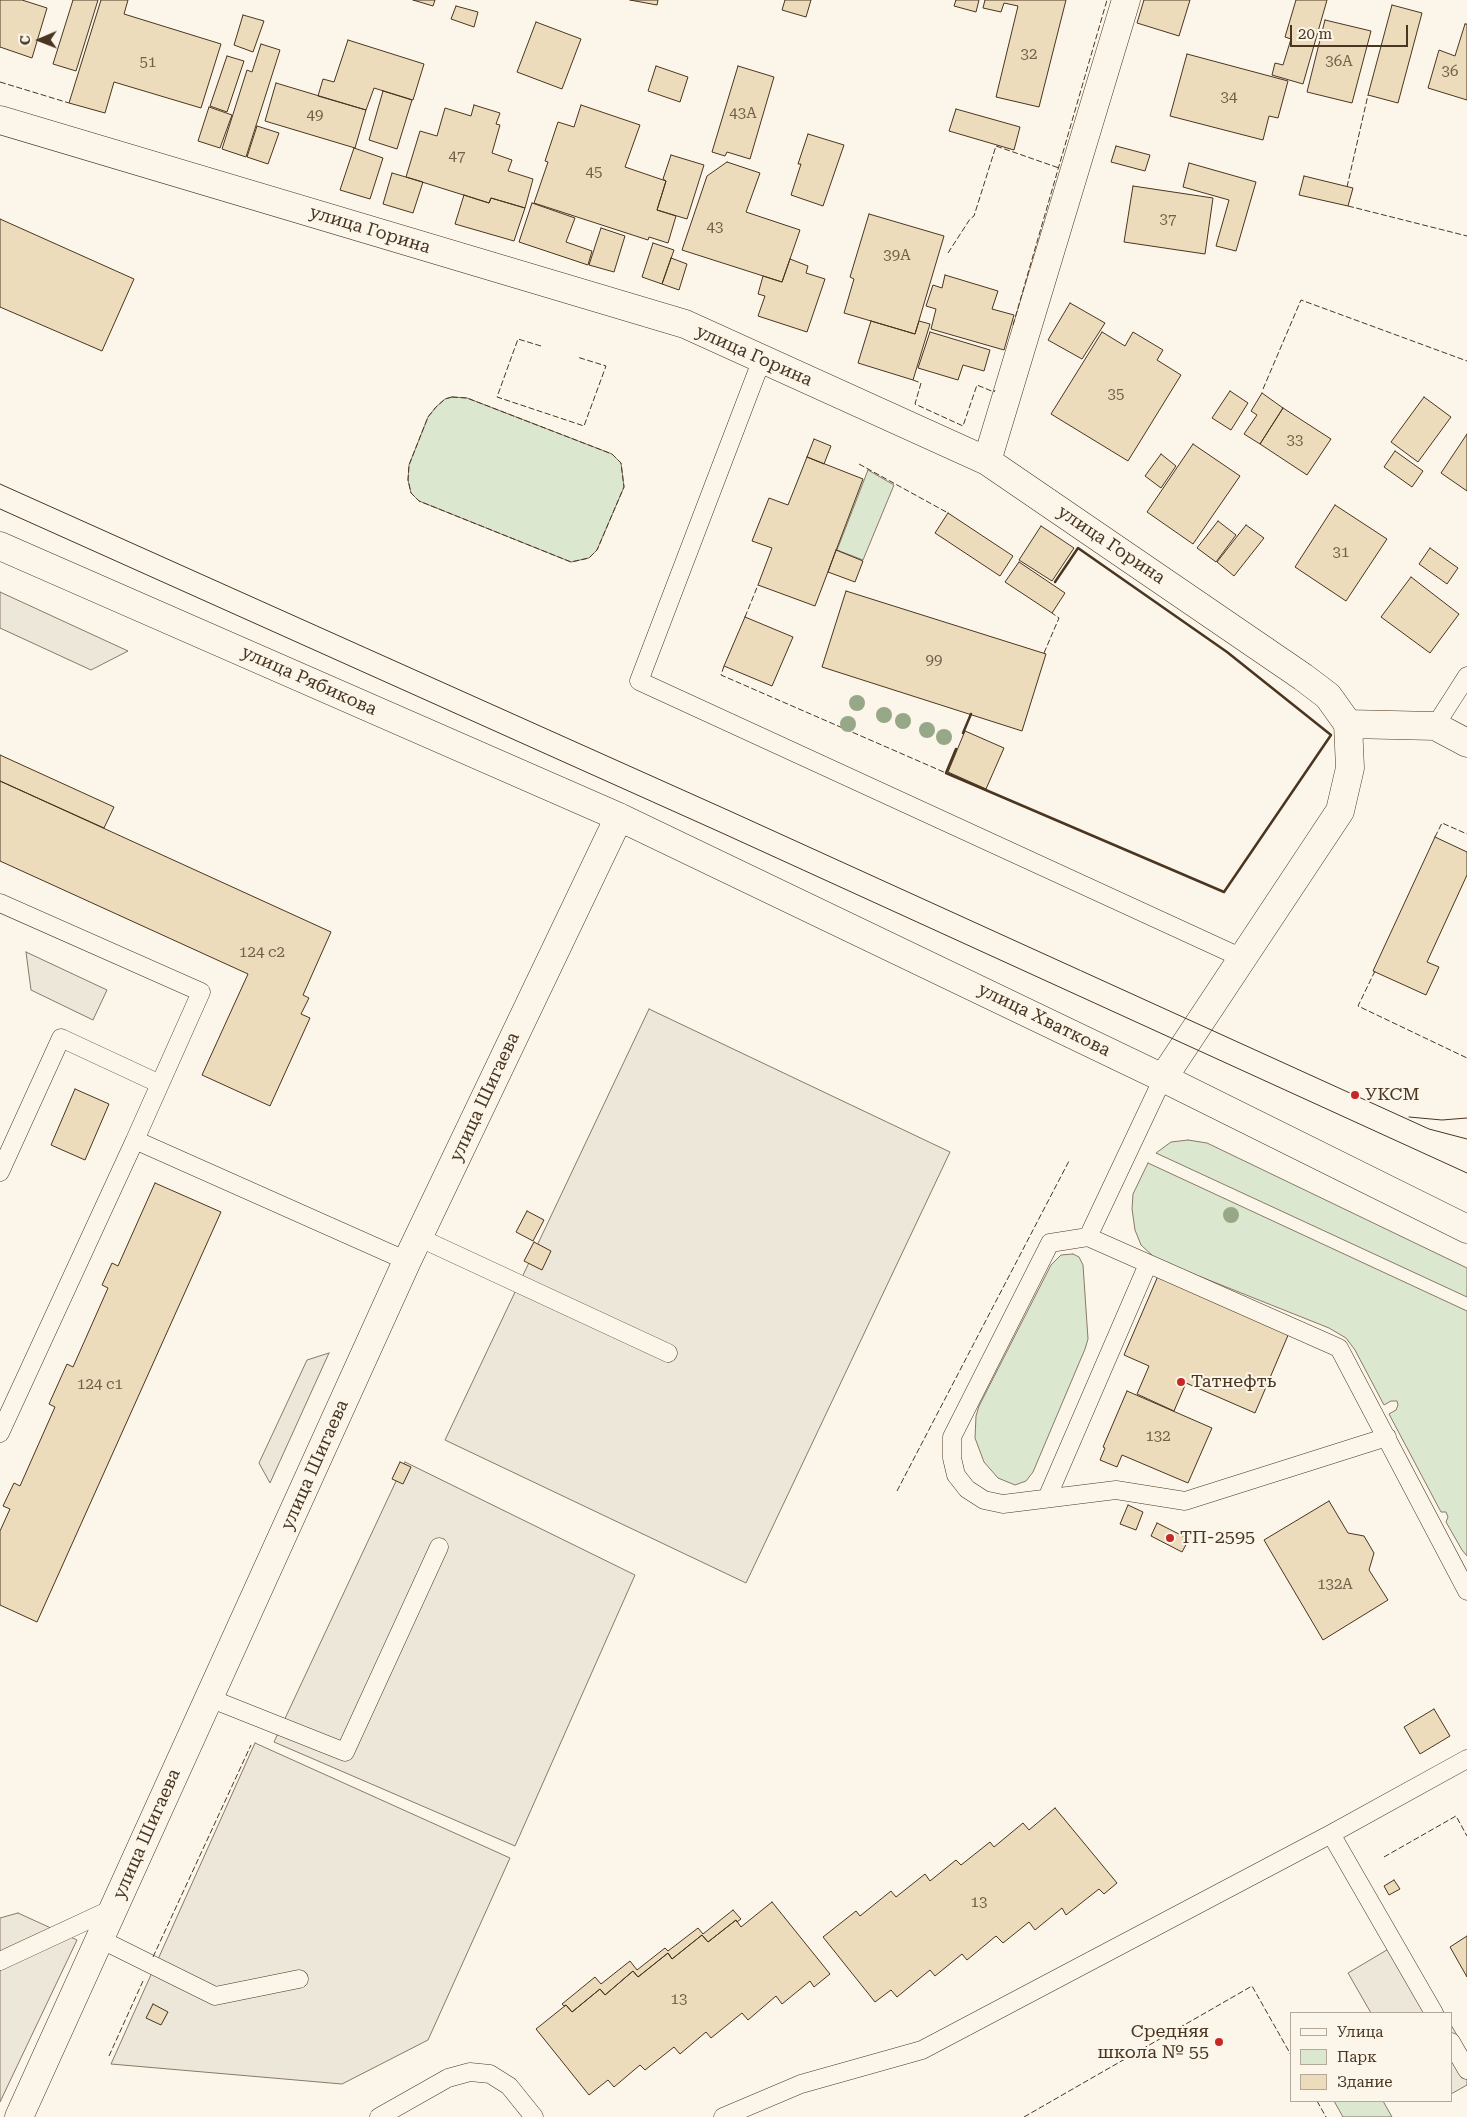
<!DOCTYPE html>
<html>
<head>
<meta charset="utf-8">
<style>
  body { margin:0 }
  #map { position:relative; width:1467px; height:2117px; overflow:hidden; background:#fbf6e9; font-family:"Roboto Serif",serif }
  canvas { display:block }
  .legend { position:absolute; left:1290px; top:2012px; width:162px; height:90px; box-sizing:border-box; background:#fbf6e9; border:1px solid #b4a999; margin:0; padding:6px 9px; list-style:none; font-size:15px; color:#4a3520 }
  .legend li { display:flex; align-items:center; gap:10px; height:25px }
  .legend b { width:25px; border:1px solid #b4a999 }
  .north { position:absolute; left:15px; top:15px; width:50px; height:50px; -webkit-text-stroke:4px #fbf6e9; paint-order:stroke; rotate:269deg; font-size:14px; font-weight:700; line-height:20px; text-align:center; color:#4a3520 }
  .north::after { content:''; display:block; margin:auto; width:18px; height:22px; background:#4a3520; clip-path:polygon(50% 0,100% 100%,50% 72%,0 100%) }
  .scale { position:absolute; left:1290px; top:25px; width:118px; height:22px; box-sizing:border-box; border:2px solid #4a3520; border-top:0; padding-left:6px; font-size:15px; line-height:18px; white-space:nowrap; color:#4a3520; -webkit-text-stroke:4px #fbf6e9; paint-order:stroke }
</style>
</head>
<body>
<div id="map">
<canvas width="1467" height="2117"></canvas>
<ul class="legend">
<li><b style="height:6px;background:#fbf6e9"></b>Улица</li>
<li><b style="height:14px;background:#dce7d0"></b>Парк</li>
<li><b style="height:14px;background:#ecdcbc"></b>Здание</li>
</ul>
<div class="north">С</div>
<div class="scale">20 m</div>
</div>
<script>
const c = document.querySelector('canvas').getContext('2d');
c.lineJoin = 'round';
function fill(path, color) { c.fillStyle = color; c.fill(path, 'evenodd'); }
const poly = rows => new Path2D(rows.map(r => 'M' + r).join(''));
function strokePath(path, color, width, dash) { c.strokeStyle = color; c.lineWidth = width; c.lineCap = dash ? 'butt' : 'round'; c.setLineDash(dash || []); c.stroke(path); }
function label(font, color, halo, rows, align = 'center') {
  c.font = font + ' "Roboto Serif",serif'; c.lineWidth = 4; c.setLineDash([]); c.textBaseline = 'middle'; c.strokeStyle = halo; c.fillStyle = color; for (const [text, x, y, turn = 0] of rows) {
    c.save(); c.translate(x, y); c.rotate((+turn || 0) * Math.PI / 180); c.textAlign = isNaN(turn) ? turn : align; if (halo) c.strokeText(text, 0, 0); c.fillText(text, 0, 0); c.restore();
  }
}
const green = poly([
  [452,397,467,398,612,454,621,463,624,487,597,550,589,558,571,562,419,501,411,493,408,480,409,465,428,417,436,407,445,399,452,397],
  [868,470,894,485,863,560,837,550,868,470],
  [1188,1140,1207,1143,1467,1268,1467,1297,1156,1153,1171,1142,1188,1140],
  [1148,1163,1467,1311,1467,1556,1462,1550,1446,1522,1448,1517,1446,1512,1441,1512,1389,1414,1396,1410,1398,1405,1397,1401,1391,1401,1384,1405,1355,1350,1346,1338,1329,1328,1176,1267,1154,1257,1141,1245,1135,1230,1132,1209,1133,1194,1148,1163],
  [1073,1254,1079,1257,1083,1265,1088,1339,1085,1349,1033,1472,1026,1481,1015,1485,998,1478,984,1462,975,1438,976,1416,979,1406,1051,1265,1061,1255,1073,1254],
  [1334,2101,1383,2101,1392,2117,1343,2117,1334,2101]
]);
fill(green, '#dce7d0');
strokePath(green, '#887966', 1);
const parking = poly([
  [0,592,128,651,91,670,0,628,0,592],
  [26,952,107,990,93,1020,31,990,26,952],
  [649,1009,950,1152,746,1583,445,1440,649,1009],
  [329,1353,270,1483,259,1463,307,1360,329,1353],
  [405,1462,635,1575,515,1846,274,1742,405,1462],
  [255,1743,510,1858,428,2040,342,2084,111,2064,255,1743],
  [18,1913,77,1940,0,2102,0,1918,18,1913],
  [1402,1941,1444,2013,1371,2013,1348,1973,1402,1941],
  [1451,2025,1467,2052,1467,2085,1451,2094,1451,2025]
]);
fill(parking, '#ede7d9');
strokePath(parking, '#887966', 1);
const building = poly([
  [0,0,22,0,47,8,32,58,0,47,0,0],
  [73,0,98,0,76,71,53,64,73,0],
  [101,0,128,0,124,14,221,44,201,108,114,82,105,113,69,103,101,0],
  [413,0,435,0,433,6,413,0],
  [630,0,658,0,657,5,630,0],
  [785,0,811,0,806,17,782,10,785,0],
  [956,0,979,0,976,12,954,6,956,0],
  [985,0,1066,0,1039,107,996,97,1018,6,1004,3,1001,12,983,8,985,0],
  [1144,0,1190,0,1179,36,1137,23,1144,0],
  [1296,0,1327,0,1303,84,1272,75,1275,63,1283,65,1291,39,1285,37,1296,0],
  [1392,5,1422,13,1398,103,1368,95,1392,5],
  [456,6,478,12,474,27,451,19,456,6],
  [243,15,264,21,253,52,234,45,243,15],
  [1325,20,1371,31,1352,103,1307,92,1325,20],
  [536,22,581,39,562,89,517,72,536,22],
  [1465,24,1467,24,1467,100,1428,88,1439,50,1455,56,1465,24],
  [348,40,424,64,413,100,374,88,366,110,318,96,323,79,334,82,348,40],
  [261,44,280,50,246,157,222,149,247,70,252,72,261,44],
  [1187,54,1288,81,1278,118,1269,116,1263,140,1170,116,1187,54],
  [227,56,244,61,227,112,210,106,227,56],
  [656,66,688,77,680,102,648,91,656,66],
  [738,66,774,77,750,159,727,152,725,156,712,152,738,66],
  [276,83,366,110,355,148,265,121,276,83],
  [383,91,412,100,397,149,369,140,383,91],
  [474,105,500,113,496,124,500,125,492,153,512,160,508,171,533,179,525,208,491,198,489,203,406,177,420,131,437,136,445,108,471,116,474,105],
  [581,105,640,125,625,167,666,181,657,210,676,216,668,243,649,237,648,240,534,203,548,162,545,161,558,122,574,127,581,105],
  [209,107,232,115,220,148,198,141,209,107],
  [956,109,1020,127,1014,150,949,131,956,109],
  [257,126,279,133,268,164,247,157,257,126],
  [808,134,844,145,823,206,791,195,801,164,798,164,808,134],
  [1116,146,1150,155,1145,171,1111,162,1116,146],
  [354,148,383,158,370,199,340,190,354,148],
  [671,155,704,165,687,219,657,210,666,181,663,179,671,155],
  [727,162,760,173,746,212,800,230,782,282,682,250,707,176,727,162],
  [1189,163,1256,182,1236,251,1216,246,1229,200,1183,187,1189,163],
  [392,173,423,182,413,213,383,204,392,173],
  [1304,176,1353,188,1348,206,1299,195,1304,176],
  [1133,186,1213,198,1205,254,1124,242,1133,186],
  [464,195,489,203,491,198,525,208,514,241,455,224,464,195],
  [532,203,575,218,566,242,592,251,588,265,519,242,532,203],
  [869,214,944,236,915,334,844,313,854,279,850,277,869,214],
  [0,219,134,279,102,351,0,307,0,219],
  [601,228,625,236,614,272,589,265,601,228],
  [653,243,674,250,662,284,642,277,653,243],
  [671,258,687,264,679,290,662,284,671,258],
  [790,259,808,266,806,273,825,279,807,332,758,316,765,296,758,294,763,276,782,282,790,259],
  [945,275,998,291,992,309,1014,315,1004,350,931,329,936,309,926,306,933,285,942,288,945,275],
  [1070,303,1105,323,1082,359,1048,340,1070,303],
  [871,321,915,334,919,321,930,324,913,380,858,363,871,321],
  [930,332,990,350,984,371,963,365,958,380,918,368,930,332],
  [1102,332,1125,346,1133,332,1163,350,1157,360,1181,375,1128,461,1051,414,1102,332],
  [1230,391,1248,403,1231,430,1212,418,1230,391],
  [1262,393,1283,408,1260,444,1244,434,1257,415,1251,411,1262,393],
  [1424,397,1451,417,1418,462,1391,442,1424,397],
  [1283,408,1331,439,1307,475,1260,444,1283,408],
  [1467,434,1467,491,1441,473,1467,434],
  [814,439,831,446,824,464,807,457,814,439],
  [1193,444,1240,476,1193,544,1147,512,1193,444],
  [1395,451,1423,471,1412,487,1384,467,1395,451],
  [1161,454,1176,466,1161,488,1145,476,1161,454],
  [807,457,863,479,815,606,758,585,772,548,752,541,769,498,788,505,807,457],
  [1335,505,1387,539,1346,601,1295,567,1335,505],
  [948,513,1013,556,1000,576,935,533,948,513],
  [1218,521,1236,535,1216,562,1197,548,1218,521],
  [1246,525,1264,538,1234,576,1217,562,1246,525],
  [1041,526,1074,548,1052,581,1019,560,1041,526],
  [1430,548,1458,568,1447,584,1419,564,1430,548],
  [836,550,863,561,855,582,828,572,836,550],
  [1019,562,1065,593,1052,613,1005,582,1019,562],
  [1411,577,1459,614,1430,653,1381,617,1411,577],
  [846,591,1046,654,1022,731,822,667,846,591],
  [745,617,793,637,772,686,724,666,745,617],
  [965,731,1004,748,986,789,948,772,965,731],
  [0,755,114,807,104,828,0,781,0,755],
  [0,781,331,932,303,995,309,998,301,1014,310,1018,270,1106,202,1075,248,974,0,861,0,781],
  [1435,837,1467,852,1467,875,1427,962,1439,967,1426,995,1373,971,1435,837],
  [75,1089,109,1104,85,1160,51,1145,75,1089],
  [155,1183,221,1212,37,1622,0,1605,0,1531,10,1509,3,1506,14,1483,20,1486,55,1407,49,1404,67,1364,73,1367,108,1288,102,1285,112,1263,118,1266,155,1183],
  [527,1211,544,1220,533,1241,516,1232,527,1211],
  [534,1242,551,1251,542,1270,524,1261,534,1242],
  [1158,1276,1289,1333,1255,1413,1186,1383,1174,1411,1137,1394,1149,1366,1124,1355,1158,1276],
  [1127,1391,1212,1428,1188,1483,1122,1455,1117,1467,1100,1460,1105,1448,1103,1447,1127,1391],
  [400,1462,411,1467,403,1484,392,1479,400,1462],
  [1329,1501,1348,1533,1364,1536,1374,1553,1369,1570,1388,1600,1323,1640,1264,1540,1329,1501],
  [1128,1505,1143,1512,1136,1530,1120,1524,1128,1505],
  [1157,1523,1189,1539,1182,1552,1151,1536,1157,1523],
  [1434,1709,1450,1736,1420,1754,1404,1727,1434,1709],
  [1055,1808,1117,1883,1104,1894,1099,1889,1066,1915,1062,1908,1035,1930,1029,1922,1003,1943,996,1936,967,1960,962,1954,935,1976,930,1970,897,1997,891,1990,875,2002,823,1937,856,1911,860,1916,891,1891,896,1897,925,1874,930,1881,956,1860,961,1865,990,1842,994,1847,1023,1823,1029,1830,1055,1808],
  [1394,1880,1400,1889,1389,1895,1384,1886,1394,1880],
  [772,1902,830,1974,814,1987,810,1981,782,2004,776,1996,748,2020,742,2013,711,2038,706,2032,680,2054,674,2047,645,2070,640,2065,614,2087,608,2080,589,2095,536,2029,566,2005,572,2012,600,1989,605,1995,633,1971,638,1977,668,1953,672,1959,702,1935,708,1942,736,1920,741,1927,772,1902],
  [733,1910,741,1919,737,1922,736,1920,708,1942,702,1935,672,1959,668,1953,638,1977,633,1971,605,1995,600,1989,572,2012,566,2005,564,2006,562,2004,595,1977,601,1984,630,1961,637,1970,665,1948,668,1951,698,1928,703,1934,733,1910],
  [1467,1936,1467,1977,1450,1947,1467,1936],
  [153,2004,168,2012,161,2025,146,2018,153,2004]
]);
fill(building, '#ecdcbc');
strokePath(building, '#4a3520', 1);
const lane = poly([
  [762,359,639,681,1242,958],
  [1435,726,1467,676],
  [0,903,201,992,135,1140],
  [1163,1078,1088,1237,1339,1348,1467,1591],
  [0,1172,61,1038,160,1084],
  [418,1237,668,1353],
  [1088,1237,1050,1243,952,1437,952,1458,956,1475,967,1489,984,1500,1003,1504,1116,1490,1185,1501,1387,1437],
  [0,1433,135,1140,407,1261],
  [1047,1498,1148,1264],
  [209,1698,345,1752,439,1547],
  [1331,1834,1434,2013],
  [100,1939,215,1996,299,1979],
  [0,1961,114,1908],
  [1451,2042,1467,2070],
  [379,2117,448,2078,470,2072,490,2074,509,2086,534,2117],
  [723,2117,801,2084,922,2050,1331,1834,1467,1759]
]);
const street = poly([
  [0,120,685,324,987,461,1303,677,1328,696,1348,724,1435,726,1467,743],
  [987,461,1126,0],
  [1163,1078,1340,811,1350,768,1348,724]
]);
const secondary = poly([
  [0,546,619,817,1163,1078,1467,1229],
  [19,2117,407,1261,619,817]
]);
strokePath(lane, '#4a3520', 19);
strokePath(street, '#4a3520', 29);
strokePath(secondary, '#4a3520', 29);
strokePath(lane, '#fbf6e9', 18);
strokePath(street, '#fbf6e9', 28);
strokePath(secondary, '#fbf6e9', 28);
strokePath(poly([
  [0,484,732,812,1429,1129,1467,1139],
  [0,509,722,833,1467,1173],
  [1409,1117,1442,1120,1467,1118]
]), '#4a3520', 1);
strokePath(poly([
  [0,82,69,103],
  [1347,187,1368,95],
  [1348,206,1467,236],
  [948,253,970,219,974,216,996,146,1059,168],
  [1013,325,1107,0],
  [541,346,518,339,497,397,584,426,606,366,577,357],
  [913,380,921,383,915,404,963,426,977,385,994,392,995,390],
  [1263,389,1301,300,1467,361],
  [452,397,467,398,612,454,621,463,624,487,597,550,589,558,571,562,419,501,411,493,408,480,409,465,428,417,436,407,445,399,452,397],
  [859,464,948,513],
  [745,617,758,585],
  [1044,653,1059,618,1052,613],
  [724,666,721,675,946,773],
  [1435,837,1442,823,1467,834],
  [1375,971,1358,1006,1467,1058],
  [897,1491,1069,1161],
  [1384,1857,1456,1816,1467,1836],
  [153,1957,251,1745],
  [109,2056,143,1981],
  [1317,2101,1326,2117],
  [1024,2117,1252,1986,1291,2055]
]), '#4a3520', 1, [6, 2.5]);
strokePath(poly([
  [963,733,971,714],
  [956,749,946,773,1224,892,1331,735,1227,652,1078,548,1055,582]
]), '#4a3520', 2.5);
c.fillStyle = '#96a887';
for (const [x, y] of [
  [857,703],
  [884,715],
  [903,721],
  [848,724],
  [927,730],
  [944,737],
  [1231,1215]
]) { c.beginPath(); c.arc(x, y, 8, 0, 2 * Math.PI); c.fill(); }
for (const [x, y, r, color] of [
  [1355,1095,5,"#c62828"],
  [1181,1382,5,"#c62828"],
  [1170,1538,5,"#c62828"],
  [1219,2042,5,"#c62828"]
]) { const dot = new Path2D(); dot.arc(x, y, r, 0, 2 * Math.PI); c.fillStyle = color; c.fill(dot); strokePath(dot, '#fbf6e9', 2); }
label('15px', '#725f47', null, [
  ["32",1029,55],
  ["36А",1339,62],
  ["51",148,63],
  ["36",1450,72],
  ["34",1229,98],
  ["43А",743,114],
  ["49",315,116],
  ["47",457,157],
  ["45",594,173],
  ["37",1168,220],
  ["43",715,228],
  ["39А",897,256],
  ["35",1116,395],
  ["33",1295,441],
  ["31",1341,553],
  ["99",934,661],
  ["124 с2",262,953],
  ["124 с1",100,1385],
  ["132",1158,1437],
  ["132А",1335,1585],
  ["13",979,1903],
  ["13",679,2000]
]);
label('18px', '#4a3520', '#fbf6e9', [
  ["улица Горина",370,230,17],
  ["улица Горина",754,356,24],
  ["улица Горина",1111,545,34],
  ["улица Рябикова",309,681,24],
  ["улица Хваткова",1044,1020,26],
  ["улица Шигаева",485,1097,-65],
  ["улица Шигаева",315,1465,-66],
  ["улица Шигаева",147,1834,-66]
]);
label('18px', '#4a3520', '#fbf6e9', [
  ["УКСМ",1365,1095],
  ["Татнефть",1191,1382],
  ["ТП-2595",1180,1538],
  ["Средняя",1209,2032,"right"],
  ["школа № 55",1209,2053,"right"]
], 'left');
</script>
</body>
</html>
